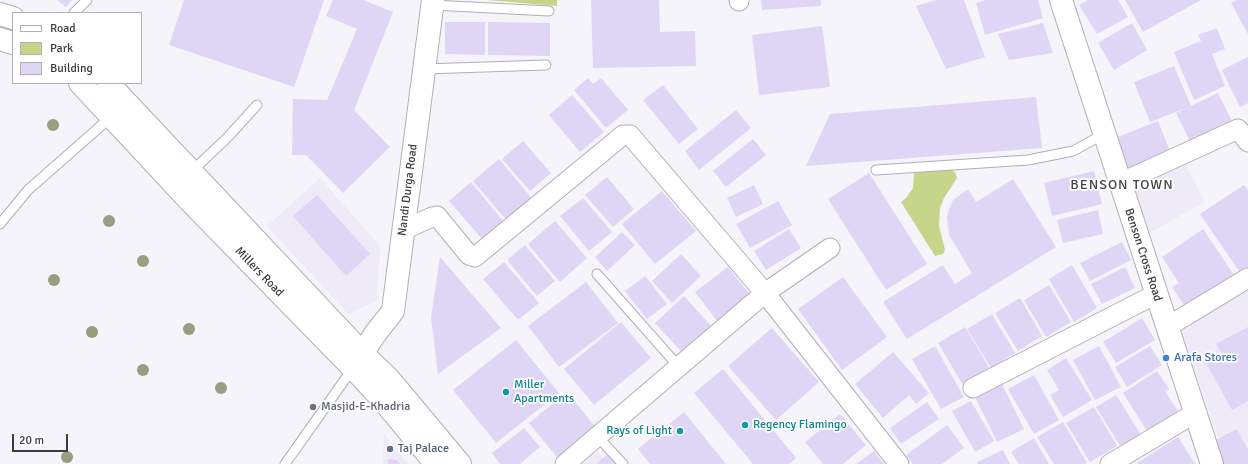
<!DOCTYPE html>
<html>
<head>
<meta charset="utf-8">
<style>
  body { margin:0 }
  #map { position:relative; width:1248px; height:464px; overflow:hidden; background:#f5f4fa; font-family:Signika,sans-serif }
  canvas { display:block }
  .legend { position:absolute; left:12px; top:12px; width:130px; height:72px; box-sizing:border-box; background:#fff; border:1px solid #b1b1b1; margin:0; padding:5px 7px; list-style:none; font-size:12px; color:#3c3b3d }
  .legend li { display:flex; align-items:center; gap:8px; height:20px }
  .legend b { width:20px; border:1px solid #b1b1b1 }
  .scale { position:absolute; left:12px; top:434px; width:56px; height:18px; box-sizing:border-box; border:2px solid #3c3b3d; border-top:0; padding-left:5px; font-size:12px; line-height:14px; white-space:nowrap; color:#3c3b3d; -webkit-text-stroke:3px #fff; paint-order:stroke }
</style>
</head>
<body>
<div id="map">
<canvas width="1248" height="464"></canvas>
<ul class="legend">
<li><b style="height:5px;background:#fff"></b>Road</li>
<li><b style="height:11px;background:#c6d58a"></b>Park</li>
<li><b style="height:11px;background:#ded6f4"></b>Building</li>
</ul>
<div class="scale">20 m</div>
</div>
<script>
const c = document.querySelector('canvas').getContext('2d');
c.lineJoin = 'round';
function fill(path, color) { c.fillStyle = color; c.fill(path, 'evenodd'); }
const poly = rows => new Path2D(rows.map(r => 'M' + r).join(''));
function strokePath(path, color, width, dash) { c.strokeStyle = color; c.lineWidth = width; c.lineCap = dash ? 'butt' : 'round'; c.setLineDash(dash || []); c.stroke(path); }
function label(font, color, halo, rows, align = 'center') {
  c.font = font + ' Signika,sans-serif'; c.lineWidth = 3.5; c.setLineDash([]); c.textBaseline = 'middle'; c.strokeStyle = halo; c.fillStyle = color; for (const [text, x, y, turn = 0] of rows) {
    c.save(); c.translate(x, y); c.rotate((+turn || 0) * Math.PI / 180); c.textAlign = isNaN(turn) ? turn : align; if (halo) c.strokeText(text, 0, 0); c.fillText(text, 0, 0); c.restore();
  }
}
fill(poly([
  [1182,159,1205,202,1147,234,1132,187],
  [320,178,380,246,377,301,348,314,267,226],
  [1248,291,1248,464,1227,464,1180,328],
  [384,434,408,464,383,464],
  [598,452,607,464,583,464]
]), '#eeeaf8');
fill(poly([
  [487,0,557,0,557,6],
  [949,169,955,172,957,178,944,198,940,208,939,226,945,250,943,254,935,256,901,202,906,198,913,188,914,173]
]), '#c6d58a');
fill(poly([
  [57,0,72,0,66,7],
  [184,0,324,0,294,87,169,45],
  [333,0,363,0,393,12,354,110,390,147,343,193,306,155,292,155,293,99,327,100,357,29,326,16],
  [591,0,659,0,660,32,695,31,696,66,593,68],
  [761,0,821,0,821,6,762,10],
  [936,0,964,0,985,57,946,69,916,6],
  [986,0,1038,0,1043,18,985,35,976,3],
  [1088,0,1118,0,1128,17,1097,34,1079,5],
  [1125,0,1201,0,1143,32],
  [1237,0,1248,0,1248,34,1231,3],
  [445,22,485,22,485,55,445,54],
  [488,22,550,23,550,56,488,55],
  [1043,23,1053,53,1009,60,998,34],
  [1132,23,1147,50,1114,70,1098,43],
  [822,26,830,87,759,95,752,35],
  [1217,28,1225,49,1212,54,1225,86,1194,100,1174,52,1201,41,1198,35],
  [1248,57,1248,103,1240,107,1222,70],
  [1174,66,1191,106,1150,122,1134,82],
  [588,78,593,84,601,78,628,110,606,128,574,90],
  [663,85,698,129,679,144,643,100],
  [1218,93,1234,125,1192,145,1176,113],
  [572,95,604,132,580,152,549,115],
  [1036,97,1042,148,806,166,830,114],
  [736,110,751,128,699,170,685,151],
  [1158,121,1172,156,1127,174,1113,139],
  [753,139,766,155,726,187,713,171],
  [523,141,551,173,530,191,502,159],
  [499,159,534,201,509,223,473,181],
  [1094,171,1102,204,1052,216,1044,183],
  [869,173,927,264,886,290,828,199],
  [607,177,634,209,613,227,585,195],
  [1013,179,1056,247,907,339,883,302,943,265,955,284,972,273,949,235,947,218,949,209,953,200,968,189,976,202],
  [471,182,503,221,482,239,449,201],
  [754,185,763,204,736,217,727,198],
  [1244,185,1248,191,1248,270,1241,274,1200,214],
  [662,191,696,231,655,264,622,224],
  [317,195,370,254,346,276,293,216],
  [583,198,612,232,589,251,560,216],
  [778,201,792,225,750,248,736,224],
  [1098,210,1103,234,1063,243,1057,220],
  [555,221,587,258,560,282,528,244],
  [789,229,801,248,766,270,754,251],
  [1203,229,1236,278,1188,311,1172,287,1179,283,1162,257],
  [622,232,635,245,607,271,595,257],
  [1122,242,1131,260,1090,281,1080,263],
  [525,245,555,281,537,296,507,260],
  [681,254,701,276,672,303,652,281],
  [440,257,501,328,438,374,431,317],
  [504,262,539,303,518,320,483,279],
  [1072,265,1097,308,1074,322,1049,279],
  [728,267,754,300,720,325,695,292],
  [1125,267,1135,288,1102,304,1091,284],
  [645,276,667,304,647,319,625,291],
  [843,277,887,337,842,370,798,309],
  [586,282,618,323,559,367,528,326],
  [1049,285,1071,322,1046,337,1024,300],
  [684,296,712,327,683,353,655,323],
  [1020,298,1042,336,1018,351,995,313],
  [992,314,1015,353,991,368,967,329],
  [1142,318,1155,340,1116,363,1103,342],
  [621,322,651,358,594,405,564,369],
  [965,327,990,369,963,385,938,343],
  [1248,327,1248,401,1232,410,1206,363,1222,354,1216,344],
  [772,328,819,382,776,420,728,366],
  [516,340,559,393,496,443,453,390],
  [935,346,964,397,941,409,912,359],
  [1099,346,1121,387,1095,400,1073,360],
  [1150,346,1162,365,1127,387,1115,367],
  [893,352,929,393,916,404,909,395,883,418,855,384],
  [1066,358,1092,400,1063,417,1050,395,1059,390,1047,370],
  [723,369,796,458,789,464,753,464,694,393],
  [1157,371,1169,389,1165,391,1178,411,1169,416,1172,420,1149,434,1123,393],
  [1034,375,1059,420,1034,434,1008,389],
  [1002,384,1024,429,997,442,975,397],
  [567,392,598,430,560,461,529,423],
  [1116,395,1141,435,1121,447,1096,407],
  [971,401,994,441,975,452,952,411],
  [927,402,939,419,901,444,890,428],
  [1094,407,1117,446,1090,462,1066,423],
  [684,412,726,464,650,464,638,449],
  [840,414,866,445,843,464,823,464,805,442],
  [1063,422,1087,463,1084,464,1054,464,1037,437],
  [947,425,964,448,942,464,913,464,906,455],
  [524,428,540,447,520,464,500,464,492,453],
  [1237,429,1248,450,1248,464,1224,464,1212,442],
  [1178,437,1195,464,1137,464,1137,463],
  [1034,438,1049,464,1019,464,1011,452],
  [1003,450,1010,464,978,464,977,462],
  [874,451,884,464,856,464],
  [609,453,618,464,596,464],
  [388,459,397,460,400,464,388,464]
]), '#ded6f4');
const service = poly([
  [432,5,549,11],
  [74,13,87,0],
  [424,69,546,65],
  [876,170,1028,160,1073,151,1104,134],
  [192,171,227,138,257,105],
  [0,224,28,190,111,117],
  [597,274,679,367],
  [598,437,623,464],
  [285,464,353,368]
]);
const minor = poly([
  [739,0,739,1],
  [1120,183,1238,129,1248,142],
  [403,230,432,217,437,216,469,255,475,257,623,135,630,135,765,293,899,464],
  [1167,327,1248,278],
  [973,388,1156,294],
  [565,464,765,293,830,248],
  [1110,464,1195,413]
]);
const tertiary = poly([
  [1061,0,1212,464],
  [0,14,13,18],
  [0,39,13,43],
  [80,83,188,199,353,368],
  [108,83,363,354]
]);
const secondary = poly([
  [433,0,393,311,375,334,353,368,381,398,436,464],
  [363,354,389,379,460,464]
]);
strokePath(service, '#b1afb5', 11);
strokePath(minor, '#b1afb5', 21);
strokePath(tertiary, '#b1afb5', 24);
strokePath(secondary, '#b1afb5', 24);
strokePath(service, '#fff', 9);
strokePath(minor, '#fff', 19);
strokePath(tertiary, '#fff', 22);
strokePath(secondary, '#fff', 22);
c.fillStyle = '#999e81';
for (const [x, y] of [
  [53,125],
  [109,221],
  [143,261],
  [54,280],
  [189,329],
  [92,332],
  [143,370],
  [221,388],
  [67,457]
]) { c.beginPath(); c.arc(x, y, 6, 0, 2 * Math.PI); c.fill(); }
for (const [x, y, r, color] of [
  [1166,358,4,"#3f7fe0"],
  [506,392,4,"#0f9aa8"],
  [313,407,4,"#6b7280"],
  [745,425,4,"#0f9aa8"],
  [680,431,4,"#0f9aa8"],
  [390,449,4,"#5c6f8a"]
]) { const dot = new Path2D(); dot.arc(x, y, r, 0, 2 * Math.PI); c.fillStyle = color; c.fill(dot); strokePath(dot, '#fff', 1.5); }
label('12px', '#3c3b3d', '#fff', [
  ["Nandi Durga Road",408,190,-83],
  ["Benson Cross Road",1143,255,72],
  ["Millers Road",259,272,46]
]);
label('12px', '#366cbe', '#fff', [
  ["Arafa Stores",1174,358]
], 'left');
label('12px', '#0d838f', '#fff', [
  ["Miller",514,385],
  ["Apartments",514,399],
  ["Regency Flamingo",753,425],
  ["Rays of Light",672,431,"right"]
], 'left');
label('12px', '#5b616d', '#fff', [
  ["Masjid-E-Khadria",321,407]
], 'left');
label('12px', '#4e5e75', '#fff', [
  ["Taj Palace",398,449]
], 'left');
c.letterSpacing = '1px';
label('14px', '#454348', '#fff', [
  ["BENSON TOWN",1122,185]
]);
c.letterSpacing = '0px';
</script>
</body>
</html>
